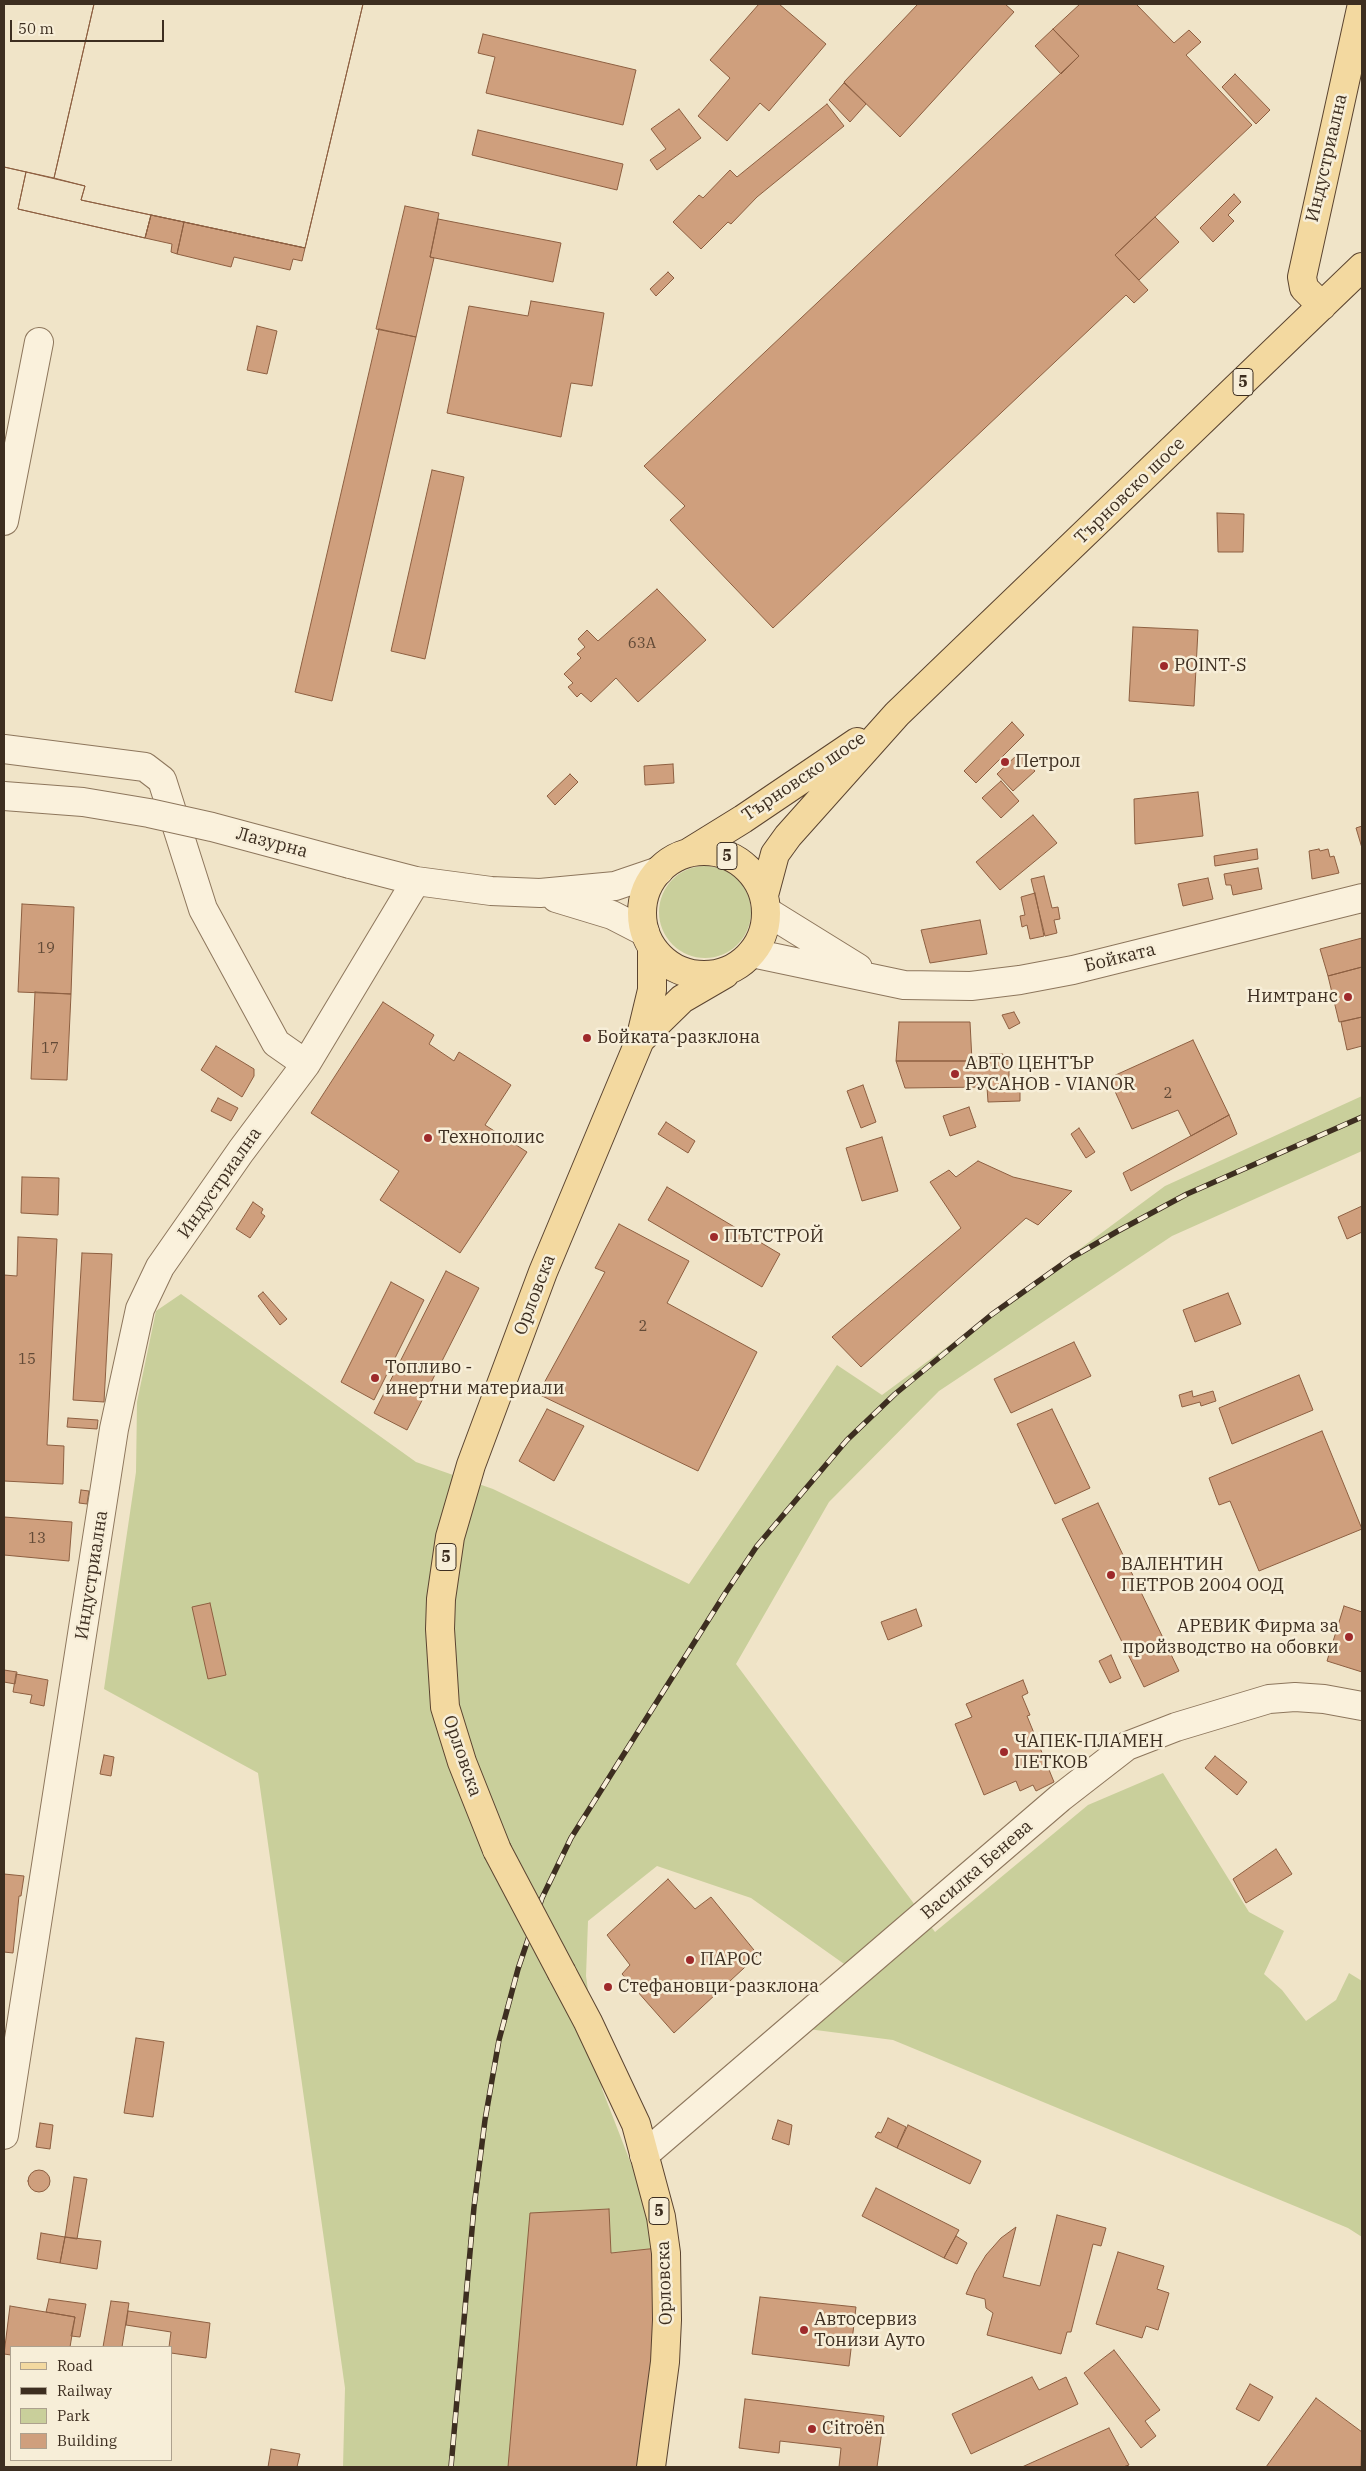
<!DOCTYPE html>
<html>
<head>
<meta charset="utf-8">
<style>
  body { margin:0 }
  #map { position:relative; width:1366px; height:2471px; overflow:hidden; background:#f0e4c8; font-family:"IBM Plex Serif",serif }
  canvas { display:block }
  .frame { position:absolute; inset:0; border:5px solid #3d2e20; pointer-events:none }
  .legend { position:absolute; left:10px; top:2346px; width:162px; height:115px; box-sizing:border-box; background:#f7eed8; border:1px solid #ada18e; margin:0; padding:6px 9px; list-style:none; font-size:15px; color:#3d2e20 }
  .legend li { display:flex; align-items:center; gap:10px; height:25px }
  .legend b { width:25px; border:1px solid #ada18e }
  .scale { position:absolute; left:10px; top:20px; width:154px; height:22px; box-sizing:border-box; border:2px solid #3d2e20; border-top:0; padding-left:6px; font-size:15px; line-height:18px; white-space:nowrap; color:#3d2e20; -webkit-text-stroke:4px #f7eed8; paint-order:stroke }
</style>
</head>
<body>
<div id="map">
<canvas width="1366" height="2471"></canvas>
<div class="frame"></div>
<ul class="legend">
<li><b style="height:6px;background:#f3d9a0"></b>Road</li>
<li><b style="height:6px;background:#3d2e20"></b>Railway</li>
<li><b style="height:14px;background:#c9cf9b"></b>Park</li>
<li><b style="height:14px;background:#cf9f7d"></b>Building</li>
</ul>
<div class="scale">50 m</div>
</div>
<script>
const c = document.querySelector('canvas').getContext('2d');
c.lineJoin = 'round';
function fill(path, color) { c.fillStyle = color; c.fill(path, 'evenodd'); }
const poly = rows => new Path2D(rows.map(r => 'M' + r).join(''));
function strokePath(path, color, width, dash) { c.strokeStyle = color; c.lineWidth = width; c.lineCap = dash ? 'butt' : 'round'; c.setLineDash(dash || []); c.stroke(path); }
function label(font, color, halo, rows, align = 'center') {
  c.font = font + ' "IBM Plex Serif",serif'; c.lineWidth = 5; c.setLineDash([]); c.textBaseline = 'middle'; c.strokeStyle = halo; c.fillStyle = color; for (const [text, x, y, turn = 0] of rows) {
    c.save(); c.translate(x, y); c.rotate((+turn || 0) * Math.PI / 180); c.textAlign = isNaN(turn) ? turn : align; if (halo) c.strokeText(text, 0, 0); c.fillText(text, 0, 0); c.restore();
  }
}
fill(poly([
  '659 912a46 46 0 1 1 92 0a46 46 0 1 1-92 0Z',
  [1362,1096,1362,1151,1172,1236,939,1391,829,1502,736,1664,935,1932,1088,1805,1163,1773,1249,1912,1284,1931,1264,1974,1282,1990,1306,2021,1336,2000,1349,1973,1362,1981,1362,2237,1348,2228,893,2040,808,2029,847,1966,751,1898,657,1866,588,1921,586,1976,602,2089,635,2174,658,2248,611,2253,608,2209,531,2214,508,2467,343,2467,345,2388,258,1773,104,1689,136,1472,137,1402,156,1311,181,1294,416,1462,493,1489,689,1584,837,1365,882,1395,1165,1186]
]), '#c9cf9b');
const building = poly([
  [4,4,363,4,305,248,151,215,145,238,18,209,26,172,4,167,4,4],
  [4,4,94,4,54,178,4,167,4,4],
  [94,4,363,4,305,248,81,200,85,186,54,178,94,4],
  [759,4,779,4,826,44,769,111,760,103,727,141,698,116,730,78,710,60,759,4],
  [918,4,1005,4,1014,12,900,137,844,82,918,4],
  [1080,4,1136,4,1174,43,1189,30,1201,42,1186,55,1252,125,1115,255,1148,290,1134,303,1126,295,773,628,670,520,685,506,644,466,1079,56,1053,29,1080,4],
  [1053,29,1079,56,1061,74,1035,46,1053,29],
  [483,34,636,70,623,125,486,93,495,57,478,53,483,34],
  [1235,74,1270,110,1256,124,1222,87,1235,74],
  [844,83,866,104,850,122,829,100,844,83],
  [827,104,844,126,757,197,731,224,728,222,701,249,673,222,699,195,703,198,730,170,737,177,827,104],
  [679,109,701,138,657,170,650,160,666,149,651,129,679,109],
  [478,130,623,164,617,190,472,155,478,130],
  [26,172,85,186,81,200,151,215,145,238,18,209,26,172],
  [1234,194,1241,202,1228,215,1234,221,1213,242,1200,228,1234,194],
  [405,206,439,213,430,257,434,258,416,337,376,329,405,206],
  [151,215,184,222,177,254,171,252,172,244,145,238,151,215],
  [1155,217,1179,242,1139,280,1115,255,1155,217],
  [438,219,561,243,553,282,430,257,438,219],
  [184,222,305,248,302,261,293,259,290,270,234,257,231,267,177,254,184,222],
  [668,272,674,278,656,296,650,289,668,272],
  [531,301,604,313,592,386,571,383,561,437,447,413,469,306,528,316,531,301],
  [257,326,277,331,267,374,247,370,257,326],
  [379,329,416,337,332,701,295,692,379,329],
  [432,470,464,477,425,659,391,651,432,470],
  [1217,513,1244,514,1243,552,1218,552,1217,513],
  [657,589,706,640,638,702,616,678,591,702,581,693,577,697,568,687,573,683,564,674,581,658,577,654,585,647,578,639,587,630,598,641,657,589],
  [1133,627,1198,630,1194,706,1129,701,1133,627],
  [1012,722,1024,735,976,783,964,771,1012,722],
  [1019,753,1035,771,1013,791,997,774,1019,753],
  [673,764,674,783,645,785,644,766,673,764],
  [570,774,578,782,555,805,547,796,570,774],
  [1001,781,1019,801,1001,818,982,798,1001,781],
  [1198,792,1203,836,1135,844,1134,799,1198,792],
  [1033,815,1057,843,1000,890,976,862,1033,815],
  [1362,826,1362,848,1356,828,1362,826],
  [1257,849,1258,859,1215,866,1214,856,1257,849],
  [1319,849,1320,851,1328,849,1330,857,1334,856,1339,873,1312,879,1309,851,1319,849],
  [1258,868,1262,889,1233,895,1231,885,1226,885,1224,874,1258,868],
  [1044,876,1052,908,1058,907,1060,919,1054,920,1057,933,1045,936,1031,879,1044,876],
  [1208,878,1213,899,1183,906,1178,884,1208,878],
  [1035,893,1044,936,1030,939,1027,925,1022,927,1020,916,1025,915,1021,897,1035,893],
  [22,904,74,907,71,994,18,992,22,904],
  [980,920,987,954,930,963,921,930,980,920],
  [1362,938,1362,967,1328,976,1320,949,1362,938],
  [1362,967,1362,1017,1339,1022,1328,976,1362,967],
  [35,992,71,994,67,1080,31,1079,35,992],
  [383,1002,434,1035,429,1044,454,1061,459,1052,511,1085,485,1125,527,1152,460,1253,380,1200,399,1171,311,1113,383,1002],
  [1014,1012,1020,1023,1009,1029,1002,1015,1014,1012],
  [1362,1017,1362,1046,1347,1050,1341,1022,1362,1017],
  [899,1022,970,1022,972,1061,896,1061,899,1022],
  [1193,1040,1229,1115,1191,1136,1178,1110,1132,1129,1109,1078,1193,1040],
  [216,1046,254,1069,254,1076,242,1097,201,1070,216,1046],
  [990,1054,1003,1054,1003,1061,1009,1060,1009,1086,1020,1086,1020,1101,988,1102,987,1087,905,1088,896,1061,990,1061,990,1054],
  [863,1085,876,1122,861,1128,847,1091,863,1085],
  [218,1098,238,1108,231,1121,211,1111,218,1098],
  [969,1107,976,1127,950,1136,943,1116,969,1107],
  [1229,1115,1237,1134,1131,1191,1123,1173,1229,1115],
  [666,1122,695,1141,688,1153,658,1134,666,1122],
  [1079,1128,1095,1152,1086,1158,1071,1134,1079,1128],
  [882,1137,898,1191,862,1201,846,1148,882,1137],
  [978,1161,1013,1177,1072,1191,1038,1225,1026,1218,861,1367,832,1337,961,1228,930,1182,949,1170,956,1177,978,1161],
  [22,1177,59,1178,58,1215,21,1213,22,1177],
  [667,1187,780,1254,762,1287,648,1220,667,1187],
  [253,1202,263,1209,261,1213,265,1216,250,1238,236,1229,253,1202],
  [1362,1206,1362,1232,1347,1239,1338,1217,1362,1206],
  [619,1224,689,1261,667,1303,757,1352,698,1471,538,1394,605,1272,595,1268,619,1224],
  [18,1237,57,1239,47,1445,64,1446,63,1484,4,1481,4,1275,17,1276,18,1237],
  [82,1253,112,1254,104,1402,73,1400,82,1253],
  [446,1271,479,1288,407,1430,374,1413,446,1271],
  [391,1282,424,1300,374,1400,341,1382,391,1282],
  [263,1292,287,1319,280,1325,258,1296,263,1292],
  [1228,1293,1241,1324,1195,1342,1183,1310,1228,1293],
  [1074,1342,1091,1376,1011,1413,994,1379,1074,1342],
  [1299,1375,1313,1410,1232,1444,1219,1408,1299,1375],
  [1192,1391,1193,1397,1213,1391,1216,1401,1201,1406,1200,1402,1182,1407,1179,1395,1192,1391],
  [547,1409,584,1426,554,1481,519,1461,547,1409],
  [1052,1409,1090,1488,1055,1504,1017,1424,1052,1409],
  [68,1418,98,1420,97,1429,67,1427,68,1418],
  [1322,1431,1362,1529,1259,1571,1230,1501,1219,1505,1209,1478,1322,1431],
  [81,1490,89,1491,87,1504,79,1503,81,1490],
  [1098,1503,1179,1671,1144,1687,1062,1519,1098,1503],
  [4,1517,72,1522,69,1561,4,1555,4,1517],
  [210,1603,226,1675,208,1679,192,1607,210,1603],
  [1344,1606,1362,1612,1362,1672,1327,1661,1344,1606],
  [916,1609,922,1626,888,1640,881,1622,916,1609],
  [1111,1655,1121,1678,1110,1683,1099,1661,1111,1655],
  [4,1670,17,1672,15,1684,4,1682,4,1670],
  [16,1674,48,1680,44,1706,30,1703,32,1695,13,1692,16,1674],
  [1023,1680,1028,1693,1022,1696,1030,1715,1027,1716,1054,1782,1036,1791,1033,1785,1020,1791,1016,1781,984,1795,955,1724,972,1717,966,1704,1023,1680],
  [104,1755,114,1757,111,1776,100,1774,104,1755],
  [1215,1756,1247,1782,1237,1795,1205,1768,1215,1756],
  [1276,1849,1292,1874,1246,1903,1233,1879,1276,1849],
  [4,1874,24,1876,21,1896,19,1896,13,1953,4,1952,4,1874],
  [668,1879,695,1909,711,1897,758,1955,674,2033,622,1974,630,1965,607,1935,668,1879],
  [136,2038,164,2042,153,2117,124,2113,136,2038],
  [888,2118,906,2127,897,2148,875,2137,878,2132,881,2133,888,2118],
  [778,2120,792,2125,789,2145,772,2139,778,2120],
  [40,2123,53,2125,50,2149,36,2147,40,2123],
  [908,2125,981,2161,970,2184,897,2148,908,2125],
  '28 2181a11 11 0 1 1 22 0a11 11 0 1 1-22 0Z',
  [74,2177,87,2179,77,2239,65,2237,74,2177],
  [876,2188,959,2230,944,2258,862,2216,876,2188],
  [609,2209,611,2253,658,2248,657,2375,644,2467,508,2467,530,2213,609,2209],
  [1057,2215,1106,2228,1101,2246,1093,2244,1071,2332,1067,2332,1061,2354,987,2335,993,2313,986,2308,985,2299,966,2294,975,2273,986,2255,1001,2238,1016,2227,1003,2277,1040,2286,1057,2215],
  [41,2233,65,2237,60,2263,37,2259,41,2233],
  [956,2236,967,2243,957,2264,944,2258,956,2236],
  [65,2237,101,2241,97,2269,60,2263,65,2237],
  [1118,2252,1164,2266,1157,2289,1169,2293,1158,2330,1146,2326,1142,2338,1096,2324,1118,2252],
  [760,2297,856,2307,849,2366,752,2354,760,2297],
  [49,2299,86,2304,80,2337,71,2336,75,2317,46,2312,49,2299],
  [111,2301,129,2303,122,2347,103,2347,111,2301],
  [10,2306,75,2317,70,2347,11,2347,11,2355,4,2354,10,2306],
  [128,2311,210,2323,206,2358,171,2353,171,2347,169,2347,171,2332,126,2325,128,2311],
  [1114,2350,1160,2410,1145,2421,1156,2436,1141,2448,1084,2373,1114,2350],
  [1032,2377,1039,2390,1066,2377,1078,2404,971,2454,952,2414,1032,2377],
  [1250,2384,1273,2397,1259,2421,1236,2409,1250,2384],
  [1316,2398,1362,2432,1361,2467,1266,2467,1316,2398],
  [745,2399,884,2416,877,2467,839,2467,841,2448,780,2441,779,2453,739,2448,745,2399],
  [1109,2428,1129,2465,1123,2467,1022,2467,1109,2428],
  [271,2449,300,2454,297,2467,268,2467,271,2449]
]);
fill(building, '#cf9f7d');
strokePath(building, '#8d5f41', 1);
const minor = poly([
  [4,521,39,342],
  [4,749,145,767,162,780,203,909,276,1043,306,1064],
  [350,864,416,881,491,891,540,893,615,886,659,871],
  [556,898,612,915,645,932],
  [766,911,858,968],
  [752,953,904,985,971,986,1020,980,1073,970,1362,898],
  [4,2135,114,1429,140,1309,160,1267,241,1151,306,1064,416,881],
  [644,2155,1060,1798,1127,1746,1176,1727,1269,1699,1295,1697,1324,1699,1362,1706]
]);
const major = poly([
  [1322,306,1304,288,1302,277,1362,4],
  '642 913a62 62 0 1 1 124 0a62 62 0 1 1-124 0Z',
  [688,853,743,819,857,742],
  [764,895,775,854,788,836,897,714,1362,267],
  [641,1039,682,999,725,974],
  [497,1850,462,1762,445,1707,440,1629,441,1599,450,1537,471,1465,543,1272,640,1040,652,990,652,947],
  [562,1973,588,2022,636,2124,661,2217,666,2253,667,2320,665,2362,651,2467]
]);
strokePath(minor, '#8d765c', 30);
strokePath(major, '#5b4430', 30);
strokePath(minor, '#faf1dc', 28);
strokePath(major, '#f3d9a0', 28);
const rail = poly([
  [451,2467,474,2207,485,2120,499,2040,518,1969,542,1898,571,1838,726,1592,757,1546,847,1440,895,1394,991,1315,1071,1258,1118,1231,1187,1194,1362,1117]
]);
strokePath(rail, '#3d2e20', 5.5);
strokePath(rail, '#f7eed8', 4, [11]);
const minorBridge = poly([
  [4,796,83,802,149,813,212,827,350,864]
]);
const majorBridge = poly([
  [497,1850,562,1973]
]);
strokePath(minorBridge, '#8d765c', 30, []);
strokePath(majorBridge, '#5b4430', 30, []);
strokePath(minorBridge, '#faf1dc', 28);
strokePath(majorBridge, '#f3d9a0', 28);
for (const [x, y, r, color] of [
  [1164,666,5,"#9e2a2b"],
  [1005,762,5,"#9e2a2b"],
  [1348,997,5,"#9e2a2b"],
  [587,1038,5,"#9e2a2b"],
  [955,1074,5,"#9e2a2b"],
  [428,1138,5,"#9e2a2b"],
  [714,1237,5,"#9e2a2b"],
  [375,1378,5,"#9e2a2b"],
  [1111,1575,5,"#9e2a2b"],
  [1349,1637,5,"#9e2a2b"],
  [1004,1752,5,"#9e2a2b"],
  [690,1960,5,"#9e2a2b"],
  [608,1987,5,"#9e2a2b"],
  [804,2330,5,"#9e2a2b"],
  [812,2429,5,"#9e2a2b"]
]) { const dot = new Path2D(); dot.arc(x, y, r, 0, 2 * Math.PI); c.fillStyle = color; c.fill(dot); strokePath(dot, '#f7eed8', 2); }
label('15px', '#624a37', null, [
  ["63А",642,644],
  ["19",46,949],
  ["17",50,1049],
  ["2",1168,1094],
  ["2",643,1327],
  ["15",27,1360],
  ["13",37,1539]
]);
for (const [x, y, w] of [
  [1243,382,20],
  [727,856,20],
  [446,1557,20],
  [659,2211,20]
]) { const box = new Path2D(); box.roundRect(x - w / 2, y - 13.5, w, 27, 4); c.fillStyle = '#f7eed8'; c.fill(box); strokePath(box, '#3d2e20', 1); }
label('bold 16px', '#3d2e20', null, [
  ["5",1243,382],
  ["5",727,856],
  ["5",446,1557],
  ["5",659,2211]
]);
label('18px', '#3d2e20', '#f7eed8', [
  ["Индустриална",1327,158,-77],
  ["Търновско шосе",1130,491,-44],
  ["Търновско шосе",804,777,-34],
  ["Лазурна",272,843,15],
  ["Бойката",1120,958,-14],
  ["Индустриална",220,1183,-55],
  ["Орловска",535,1295,-69],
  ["Индустриална",92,1575,-81],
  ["Орловска",462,1756,71],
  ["Василка Бенева",977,1870,-41],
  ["Орловска",665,2283,-92]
]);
label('18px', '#3d2e20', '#f7eed8', [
  ["POINT-S",1174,666],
  ["Петрол",1015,762],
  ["Нимтранс",1338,997,"right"],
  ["Бойката-разклона",597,1038],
  ["АВТО ЦЕНТЪР",965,1064],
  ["РУСАНОВ - VIANOR",965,1085],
  ["Технополис",438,1138],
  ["ПЪТСТРОЙ",724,1237],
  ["Топливо -",385,1368],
  ["инертни материали",385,1389],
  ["ВАЛЕНТИН",1121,1565],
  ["ПЕТРОВ 2004 ООД",1121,1586],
  ["АРЕВИК Фирма за",1339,1627,"right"],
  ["пройзводство на обовки",1339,1648,"right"],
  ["ЧАПЕК-ПЛАМЕН",1014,1742],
  ["ПЕТКОВ",1014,1763],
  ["ПАРОС",700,1960],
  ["Стефановци-разклона",618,1987],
  ["Автосервиз",814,2320],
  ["Тонизи Ауто",814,2341],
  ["Citroën",822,2429]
], 'left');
</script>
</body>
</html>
